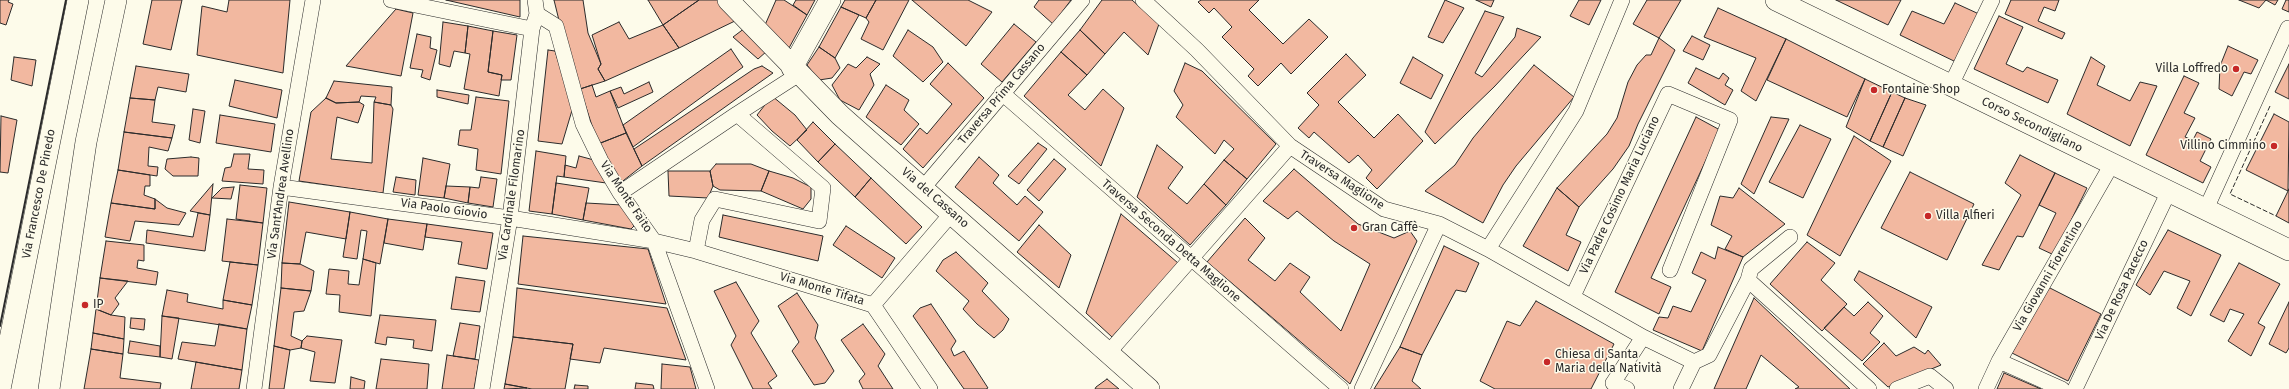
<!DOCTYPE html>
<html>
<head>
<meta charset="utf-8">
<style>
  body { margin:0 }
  canvas { display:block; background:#fdfbea }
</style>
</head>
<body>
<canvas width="2289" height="389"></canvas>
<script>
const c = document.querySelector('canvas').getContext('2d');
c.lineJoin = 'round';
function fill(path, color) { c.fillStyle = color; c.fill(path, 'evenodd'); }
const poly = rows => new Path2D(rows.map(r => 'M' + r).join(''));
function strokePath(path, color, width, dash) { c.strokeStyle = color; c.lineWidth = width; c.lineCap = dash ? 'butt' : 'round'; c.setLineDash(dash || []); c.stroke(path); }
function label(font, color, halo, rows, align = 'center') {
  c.font = font + ' "Fira Sans",sans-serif'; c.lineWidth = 3; c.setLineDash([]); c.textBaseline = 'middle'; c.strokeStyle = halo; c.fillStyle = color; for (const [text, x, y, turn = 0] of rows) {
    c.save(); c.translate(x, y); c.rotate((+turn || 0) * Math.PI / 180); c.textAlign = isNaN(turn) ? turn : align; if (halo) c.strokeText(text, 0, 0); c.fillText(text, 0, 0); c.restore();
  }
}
const building = poly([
  [0,0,9,0,8,2,13,4,6,25,0,23,0,0],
  [152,0,182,0,171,50,143,44,152,0],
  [229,0,290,0,283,73,197,55,202,6,227,12,229,0],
  [446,0,520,0,520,17,446,0],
  [554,0,583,0,588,33,601,64,598,69,605,81,580,89,571,69,554,0],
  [648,0,699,0,663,25,648,0],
  [699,0,717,0,737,20,679,48,663,25,699,0],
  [776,0,784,0,807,15,789,48,765,25,776,0],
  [796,0,815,0,807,15,793,5,796,0],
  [845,0,876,0,866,18,841,7,845,0],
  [876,0,909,0,883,50,861,39,869,22,866,18,876,0],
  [912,0,968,0,992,12,966,46,912,0],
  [1039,0,1071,0,1053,24,1034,7,1039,0],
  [1102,0,1132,0,1159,24,1148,55,1124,32,1105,54,1080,30,1102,0],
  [1201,0,1259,0,1249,10,1283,44,1309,19,1328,37,1291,74,1281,63,1258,86,1248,76,1254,69,1222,37,1232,27,1214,8,1209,13,1198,2,1201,0],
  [1445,0,1464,8,1443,43,1428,37,1445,0],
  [1476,0,1494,0,1491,7,1476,0],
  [1579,0,1601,0,1589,25,1570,16,1579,0],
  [1647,0,1681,0,1659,38,1633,24,1647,0],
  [1836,0,1901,0,1888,25,1836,0],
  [2011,0,2059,0,2055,11,2044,7,2038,21,2065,33,2062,39,2005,14,2011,0],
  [2239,0,2278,0,2275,5,2266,0,2259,8,2239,0],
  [2286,0,2289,0,2289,12,2282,9,2286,0],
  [1955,3,1979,14,1956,62,1900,35,1912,11,1944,24,1955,3],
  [841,7,859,15,835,58,819,47,841,7],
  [1718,8,1786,39,1756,101,1741,91,1756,58,1704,37,1718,8],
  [396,9,413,13,401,76,346,66,396,9],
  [1485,11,1504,17,1475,73,1482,77,1515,37,1517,28,1541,37,1494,87,1435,144,1425,132,1485,11],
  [1999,16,2023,27,2006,64,2023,72,2027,67,2058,80,2048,103,1974,69,1999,16],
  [443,22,468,26,465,53,454,51,450,67,439,64,443,22],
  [619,22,629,39,663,25,679,48,605,81,598,69,601,64,592,35,619,22],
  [1014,24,1036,42,1002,82,981,64,1014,24],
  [468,26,493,31,488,72,502,75,499,96,464,89,470,54,465,53,468,26],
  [745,28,767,51,758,59,733,37,745,28],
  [908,30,933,47,943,62,923,82,893,56,908,30],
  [1080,30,1105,54,1087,75,1061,52,1080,30],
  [493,31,517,35,511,80,501,80,502,75,488,72,493,31],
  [417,34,431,37,430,48,437,50,430,80,421,77,423,70,410,68,417,34],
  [1692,36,1710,45,1703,60,1683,51,1692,36],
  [1659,38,1675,50,1638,124,1629,146,1613,169,1579,207,1557,188,1607,134,1617,118,1628,82,1637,65,1646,55,1651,55,1659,38],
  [1786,39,1865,79,1847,117,1767,80,1786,39],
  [2228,46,2258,60,2251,74,2244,72,2232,96,2219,89,2220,66,2228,46],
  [819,47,835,58,840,68,832,78,819,80,807,65,819,47],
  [731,49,743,67,633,147,623,125,731,49],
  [548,50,555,51,573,107,562,144,538,141,548,50],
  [1061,52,1087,75,1068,95,1085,110,1103,89,1124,108,1101,166,1024,96,1061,52],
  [1346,54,1366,75,1338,102,1374,138,1398,114,1423,141,1377,189,1366,178,1372,170,1358,155,1349,163,1314,132,1309,138,1298,128,1319,105,1307,93,1346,54],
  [14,57,36,60,32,86,11,80,14,57],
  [867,57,880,64,870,74,874,85,859,110,840,100,832,85,848,64,856,68,867,57],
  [1413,57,1443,75,1431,99,1400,83,1413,57],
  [2091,57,2105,66,2097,85,2130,101,2140,82,2157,86,2130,146,2067,114,2091,57],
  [948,63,984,98,923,168,903,149,920,128,927,134,952,104,930,84,948,63],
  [1185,63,1202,71,1276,144,1247,179,1224,160,1234,149,1224,140,1215,154,1176,117,1183,105,1174,91,1185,63],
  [2289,64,2289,99,2275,92,2289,64],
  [1534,65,1574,97,1516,166,1503,185,1483,223,1425,191,1455,165,1473,138,1534,65],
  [136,66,189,74,186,92,158,87,155,100,130,98,136,66],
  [762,66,773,73,642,166,634,149,754,69,762,66],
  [1696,68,1719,79,1723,73,1729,78,1725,85,1733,90,1725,105,1688,83,1696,68],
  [2184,76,2199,83,2184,113,2195,118,2185,137,2193,140,2197,132,2211,139,2200,161,2211,167,2203,183,2146,155,2184,76],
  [1865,79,1892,92,1870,141,1846,127,1865,79],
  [235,80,282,90,277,118,229,106,235,80],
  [334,81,392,87,391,105,374,102,376,97,361,96,359,102,336,103,326,98,334,81],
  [649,82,653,92,618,108,610,91,621,87,624,94,649,82],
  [592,85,596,97,610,91,626,133,598,144,580,89,592,85],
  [886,85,909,100,904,110,919,124,901,145,866,117,886,85],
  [437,90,469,95,468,104,437,97,437,90],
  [1892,92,1905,98,1883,147,1870,141,1892,92],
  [772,96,795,115,807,130,790,146,772,131,757,115,772,96],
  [476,97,509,101,501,174,476,170,478,149,458,145,460,130,471,130,476,97],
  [130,98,155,100,152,122,175,125,172,138,124,132,130,98],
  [326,98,336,103,359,102,364,105,358,123,337,117,331,159,372,163,374,102,391,105,393,109,383,193,299,181,311,112,326,98],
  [1905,98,1926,105,1903,156,1883,147,1905,98],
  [193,109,205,111,200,143,189,140,193,109],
  [2274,114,2289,122,2288,191,2246,170,2274,114],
  [220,115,275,124,271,152,216,143,220,115],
  [1,116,17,120,8,173,0,172,1,116],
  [1696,117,1720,130,1651,278,1671,287,1659,314,1615,292,1696,117],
  [1771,117,1789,119,1754,194,1741,184,1771,117],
  [813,122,835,144,818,162,797,140,813,122],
  [1800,125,1831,139,1803,198,1769,182,1800,125],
  [124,132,172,138,168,151,149,147,148,166,158,167,157,176,118,170,124,132],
  [626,133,642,166,619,184,598,144,626,133],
  [1854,136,1891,161,1840,256,1807,235,1854,136],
  [1038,143,1047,149,1019,184,1008,176,1038,143],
  [835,144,871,178,855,197,818,162,835,144],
  [1157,145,1183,167,1168,188,1187,204,1204,184,1226,205,1190,245,1137,197,1157,145],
  [536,151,566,156,564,177,557,176,552,214,529,211,536,151],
  [234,154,250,154,248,169,264,170,263,184,222,181,225,168,231,167,234,154],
  [2020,155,2055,173,2023,237,2017,236,1999,270,1982,265,2021,195,2005,183,2020,155],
  [579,156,594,160,606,183,564,177,565,165,576,168,579,156],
  [191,157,199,158,198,176,173,176,165,169,167,159,191,157],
  [979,157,999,175,993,183,1017,205,1025,196,1043,212,1019,241,955,187,979,157],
  [423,158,450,164,444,198,418,195,423,158],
  [1054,159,1066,169,1039,201,1027,190,1054,159],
  [1224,160,1247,179,1226,205,1204,184,1224,160],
  [716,164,751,164,769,171,761,191,720,190,713,186,710,171,716,164],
  [1294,169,1358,224,1394,238,1410,231,1417,241,1350,384,1207,262,1245,218,1265,238,1248,260,1275,281,1290,263,1310,277,1300,292,1341,331,1370,264,1334,241,1297,211,1288,219,1263,201,1294,169],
  [118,170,150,175,150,186,145,186,144,195,155,199,155,209,111,203,118,170],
  [668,171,710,171,713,186,708,198,669,196,668,171],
  [769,171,793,178,811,187,811,199,803,209,761,191,769,171],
  [1910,172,1974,204,1947,260,1881,228,1910,172],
  [2055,173,2087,188,2054,255,2039,248,2056,213,2039,205,2055,173],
  [396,177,416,180,415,195,393,192,396,177],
  [481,177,497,179,493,207,468,203,470,187,479,188,481,177],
  [871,178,922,227,906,244,855,197,871,178],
  [556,183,589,188,583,220,552,214,556,183],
  [213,184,210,215,190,211,213,184],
  [240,185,267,188,263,223,236,219,240,185],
  [446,186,470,187,468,203,444,198,446,186],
  [234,187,231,199,212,198,222,188,234,187],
  [1557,188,1579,207,1566,235,1581,242,1568,271,1523,246,1557,188],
  [1739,188,1785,224,1743,257,1725,249,1732,236,1711,225,1720,196,1733,198,1739,188],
  [2289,189,2289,223,2276,216,2289,189],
  [155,199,167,208,186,213,179,225,135,221,130,241,105,237,111,203,155,209,155,199],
  [289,202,350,212,346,239,306,232,300,264,282,263,289,202],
  [586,203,622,205,634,226,631,229,583,220,586,203],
  [350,212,388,219,380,264,363,259,367,231,361,230,357,259,343,257,350,212],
  [198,213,210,215,205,251,146,243,147,230,193,237,198,213],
  [1121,214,1178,263,1112,337,1086,313,1121,214],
  [723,215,823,236,818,261,719,237,723,215],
  [227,219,263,223,258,265,222,261,227,219],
  [388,219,427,224,423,250,384,243,388,219],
  [427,224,493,233,487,269,458,264,462,242,425,237,427,224],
  [1039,225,1071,255,1059,288,1017,252,1039,225],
  [846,226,895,258,882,278,833,245,846,226],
  [2168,230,2221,255,2191,316,2177,308,2190,281,2164,271,2150,295,2136,285,2168,230],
  [523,236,648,249,666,304,518,284,523,236],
  [106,241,144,245,144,261,138,260,137,268,158,272,156,285,100,278,106,241],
  [1807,242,1835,263,1821,280,1847,304,1822,331,1770,284,1807,242],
  [1444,246,1479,263,1466,292,1456,290,1422,355,1400,347,1444,246],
  [1718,247,1743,257,1702,351,1653,330,1659,317,1668,318,1673,306,1691,312,1706,280,1692,273,1701,252,1715,259,1718,247],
  [956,252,988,283,982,291,1009,319,1003,330,994,338,977,324,963,309,969,301,936,271,943,260,956,252],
  [363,259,376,263,371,316,339,312,340,295,326,294,329,269,349,271,348,284,359,285,363,259],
  [230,262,258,265,252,305,223,300,230,262],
  [282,263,300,264,314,271,311,291,281,288,282,263],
  [2239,263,2280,284,2258,323,2265,327,2251,356,2228,341,2244,314,2230,309,2224,322,2210,315,2239,263],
  [1859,271,1932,307,1916,338,1854,280,1859,271],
  [456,277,485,281,480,312,451,309,456,277],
  [100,278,128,281,115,298,119,304,111,315,96,309,100,278],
  [736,282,759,321,751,333,777,376,768,383,772,389,753,389,731,345,736,336,714,291,736,282],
  [2048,287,2101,314,2068,381,2012,353,2048,287],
  [281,288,311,291,304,311,294,312,291,336,302,341,301,348,290,350,274,346,281,288],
  [517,288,667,308,686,360,604,348,600,363,570,359,573,344,513,337,517,288],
  [167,290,188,294,187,302,223,309,223,300,252,305,247,329,162,316,167,290],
  [797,293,818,325,815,338,834,371,825,383,814,385,792,351,799,342,778,306,797,293],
  [1754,298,1850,389,1795,389,1799,387,1761,355,1746,389,1714,389,1754,298],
  [1536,301,1614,344,1591,389,1495,389,1480,381,1507,321,1520,326,1536,301],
  [1868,302,1883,316,1870,333,1880,342,1862,361,1824,328,1844,307,1854,316,1868,302],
  [2289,302,2289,348,2286,353,2269,344,2289,302],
  [931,304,956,341,951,349,954,356,964,351,988,388,986,389,964,389,913,316,920,308,931,304],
  [96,309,111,315,125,317,124,339,93,333,96,309],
  [380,315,436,320,432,351,413,348,414,340,387,337,386,345,375,343,380,315],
  [162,316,179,318,172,359,160,357,162,316],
  [131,318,145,319,144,330,130,328,131,318],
  [460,323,480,326,475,359,453,356,460,323],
  [219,324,247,329,242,370,178,359,182,342,215,346,219,324],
  [863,324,885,354,878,366,893,389,863,389,859,381,865,374,841,340,863,324],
  [93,333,124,339,123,354,91,349,93,333],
  [307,336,342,340,335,383,310,381,315,352,301,348,302,341,307,336],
  [513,337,573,344,565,389,532,389,505,384,513,337],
  [130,341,160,346,160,357,128,353,130,341],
  [1884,343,1896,356,1914,347,1925,354,1928,350,1941,365,1888,387,1863,364,1884,343],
  [274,346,290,350,284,389,269,389,274,346],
  [1400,347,1422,355,1412,381,1421,389,1374,389,1400,347],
  [91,349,123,354,120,378,161,383,160,389,84,389,91,349],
  [447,355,479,360,474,389,442,389,447,355],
  [381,359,429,364,427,389,376,389,381,359],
  [196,362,242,370,239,389,191,389,196,362],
  [662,364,690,367,696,389,661,389,662,364],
  [2004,373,2041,389,1997,389,2004,373],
  [351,377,365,381,364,389,350,389,351,377],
  [1107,379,1119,389,1095,389,1096,387,1107,379],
  [636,383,653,385,654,389,635,389,636,383],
  [505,384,527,388,504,389,505,384],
  [575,385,588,386,588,389,574,389,575,385]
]);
fill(building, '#f2b8a0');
strokePath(building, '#2b2b2b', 1);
const street = poly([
  [391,0,532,29],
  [1143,0,1197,50,1290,146,1384,209,1439,224,1488,249,1643,337],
  [537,14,556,26,583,124,601,161,620,193,654,241,707,389],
  [1951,85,1992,0],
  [1002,93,1341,389],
  [281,187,510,218,654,241,696,251,873,305],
  [923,188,1082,0],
  [620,193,737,114],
  [2206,209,2288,28],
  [1488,249,1576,111,1622,0],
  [696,251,702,220,715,199,819,221,823,188,737,114,799,74],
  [1748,280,1869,389],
  [1573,296,1668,94,1730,120,1670,270],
  [873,305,952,213],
  [873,305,930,389],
  [1109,352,1290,146],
  [1999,361,2062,389],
  [1694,362,1709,355,1748,280,1751,269,1790,237],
  [254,389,281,187,313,0],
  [482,389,510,218,532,29,537,14,535,0],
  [1362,389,1439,224],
  [1627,389,1613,383,1643,337,1694,362,1681,389],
  [1897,389,1930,376,1946,389],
  [1986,389,1999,361,2112,164],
  [2075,389,2169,191]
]);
const secondary = poly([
  [728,0,840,115,1149,389],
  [1776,0,2289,250],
  [792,68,830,0],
  [0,389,78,0],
  [49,389,86,142,116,0]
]);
strokePath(street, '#2b2b2b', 16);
strokePath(secondary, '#2b2b2b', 22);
strokePath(street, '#fdfbea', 15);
strokePath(secondary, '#fdfbea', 21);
strokePath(poly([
  [2270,106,2230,194,2276,216]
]), '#2b2b2b', 1, [5, 2]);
strokePath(poly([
  [0,326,66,0]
]), '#2b2b2b', 2);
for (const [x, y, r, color] of [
  [2236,69,4,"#c62828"],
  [1874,90,4,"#c62828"],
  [2274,146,4,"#c62828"],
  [1928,216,4,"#c62828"],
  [1354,228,4,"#c62828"],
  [85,305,4,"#c62828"],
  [1547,362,4,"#c62828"]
]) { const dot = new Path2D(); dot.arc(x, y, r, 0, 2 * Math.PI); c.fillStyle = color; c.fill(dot); strokePath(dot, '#fdfbea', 1.5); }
label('12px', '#2b2b2b', '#fdfbea', [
  ["Villa Loffredo",2228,69,"right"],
  ["Fontaine Shop",1882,90],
  ["Villino Cimmino",2266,146,"right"],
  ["Villa Alfieri",1936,216],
  ["Gran Caffè",1362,228],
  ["IP",93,305],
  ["Chiesa di Santa",1555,355],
  ["Maria della Natività",1555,369]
], 'left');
label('12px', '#2b2b2b', '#fdfbea', [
  ["Traversa Prima Cassano",1002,94,-50],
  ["Corso Secondigliano",2032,125,26],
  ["Traversa Maglione",1342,180,33],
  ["Via Francesco De Pinedo",39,194,-79],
  ["Via Sant'Andrea Avellino",281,194,-82],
  ["Via Cardinale Filomarino",512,195,-82],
  ["Via Padre Cosimo Maria Luciano",1620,195,-65],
  ["Via Monte Faito",626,197,56],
  ["Via del Cassano",935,198,41],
  ["Via Paolo Giovio",444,209,8],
  ["Traversa Seconda Detta Maglione",1171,241,41],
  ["Via Giovanni Fiorentino",2048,276,-60],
  ["Via Monte Tifata",822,289,17],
  ["Via De Rosa Pacecco",2122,290,-65]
]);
</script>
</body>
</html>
